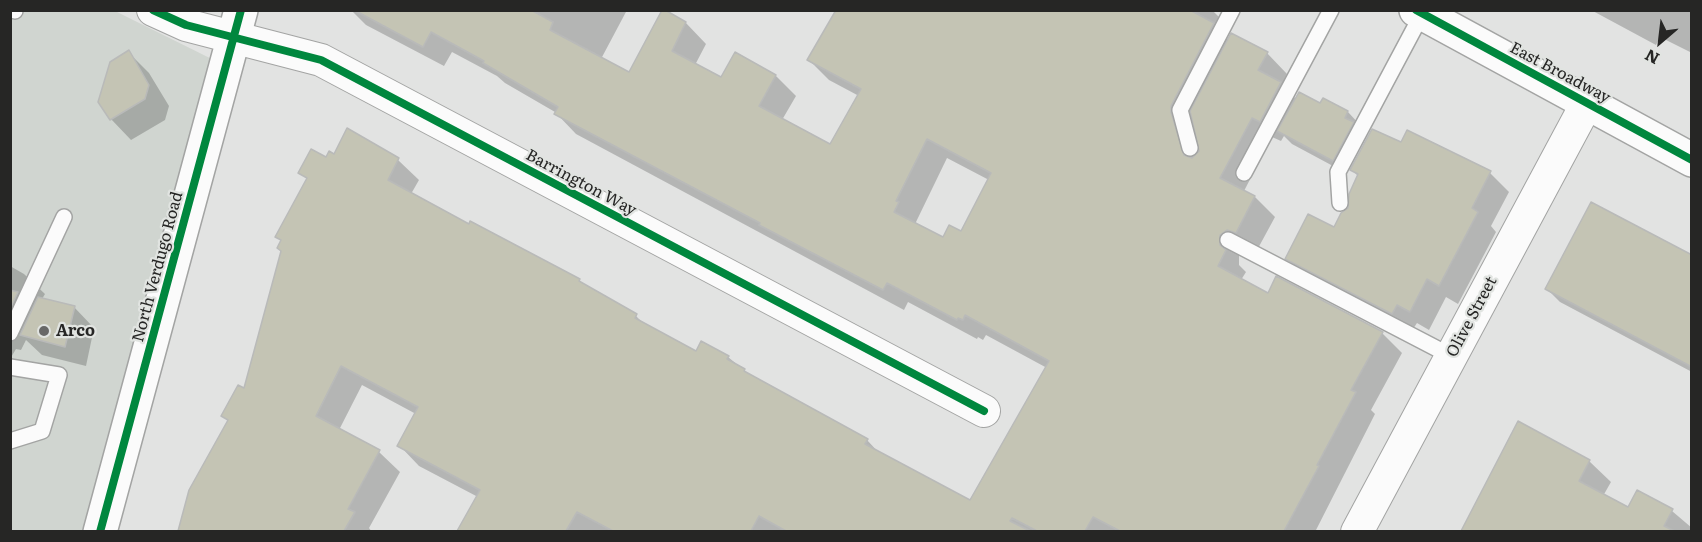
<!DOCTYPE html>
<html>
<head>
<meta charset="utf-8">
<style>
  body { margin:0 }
  #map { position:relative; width:1702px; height:542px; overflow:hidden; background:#e2e3e2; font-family:Literata,serif }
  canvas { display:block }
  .frame { position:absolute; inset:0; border:12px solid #262625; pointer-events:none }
  .north { position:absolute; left:1630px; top:12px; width:60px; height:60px; -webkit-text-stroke:4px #e1e4e1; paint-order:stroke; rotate:208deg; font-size:16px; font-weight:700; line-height:24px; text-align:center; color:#262625 }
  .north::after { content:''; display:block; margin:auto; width:21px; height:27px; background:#262625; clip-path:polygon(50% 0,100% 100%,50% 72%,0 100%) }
</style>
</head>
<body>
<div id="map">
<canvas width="1702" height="542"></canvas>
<div class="frame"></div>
<div class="north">N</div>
</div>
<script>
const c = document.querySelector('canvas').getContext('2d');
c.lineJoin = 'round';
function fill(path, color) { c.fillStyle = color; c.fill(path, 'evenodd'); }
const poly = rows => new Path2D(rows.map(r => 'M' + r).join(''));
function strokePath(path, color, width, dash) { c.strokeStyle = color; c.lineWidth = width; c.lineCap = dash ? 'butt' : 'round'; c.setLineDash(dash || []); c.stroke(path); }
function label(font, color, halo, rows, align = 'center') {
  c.font = font + ' Literata,serif'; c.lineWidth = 4.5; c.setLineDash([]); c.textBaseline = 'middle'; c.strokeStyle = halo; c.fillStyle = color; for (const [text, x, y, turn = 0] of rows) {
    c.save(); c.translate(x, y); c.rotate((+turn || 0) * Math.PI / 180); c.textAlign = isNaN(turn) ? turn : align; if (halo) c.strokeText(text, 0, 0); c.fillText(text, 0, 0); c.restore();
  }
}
fill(poly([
  [10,11,115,11,242,74,113,531,11,531]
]), '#d0d5d0');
fill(poly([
  [351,10,627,10,601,59,630,74,663,11,686,23,706,44,695,65,722,79,736,54,776,76,796,96,782,120,830,146,859,96,829,80,809,60,836,10,1212,10,1223,21,1218,30,1229,40,1267,53,1287,74,1282,85,1296,99,1321,105,1324,100,1348,112,1361,126,1359,129,1366,136,1346,173,1292,144,1284,136,1281,141,1272,137,1244,191,1255,197,1275,217,1256,252,1248,250,1239,255,1239,265,1246,272,1241,280,1268,295,1382,333,1402,353,1371,410,1375,414,1315,532,470,532,463,524,478,497,419,466,399,445,416,414,362,385,339,430,379,452,400,472,369,528,372,532,180,532,191,490,229,421,223,415,245,391,282,252,282,242,277,236,308,180,300,172,334,156,348,131,398,160,419,180,411,194,579,281,585,287,636,316,645,325,696,354,728,357,750,375,867,440,880,454,971,502,1047,368,986,335,983,340,978,337,977,339,908,302,904,310,576,134,555,112,505,83,497,76,452,52,444,66,366,25],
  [1194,121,1201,152,1197,155,1190,134],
  [947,158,989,180,961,233,943,239,917,226,916,222],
  [1591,10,1692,10,1692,53,1660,37,1656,45],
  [128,52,149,73,169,106,165,120,131,140,111,119],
  [1408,132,1490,173,1509,192,1491,226,1496,232,1458,304,1446,297,1429,330,1417,323,1411,332,1306,277,1287,258,1335,229,1350,209,1359,177,1352,170,1402,144],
  [1692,257,1692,372,1560,302,1547,289],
  [10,266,24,274,45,294,42,299,74,307,94,328,86,366,42,355,26,340,21,350,16,349,10,359],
  [1519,423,1589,461,1611,482,1603,496,1629,509,1672,511,1692,528,1692,532,1462,532]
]), '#0003');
const building = poly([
  [354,10,531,10,553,22,550,30,629,72,662,10,665,10,686,22,672,51,721,77,735,52,776,75,759,106,830,144,861,89,807,60,836,10,1190,10,1214,23,1171,106,1171,112,1184,155,1192,158,1199,151,1190,111,1231,33,1268,52,1258,70,1281,82,1260,122,1252,118,1220,178,1255,196,1236,233,1227,230,1220,235,1220,245,1226,250,1218,266,1268,293,1276,276,1383,332,1351,390,1356,392,1317,465,1319,466,1284,531,1120,531,1093,517,1085,531,1037,531,1012,518,1010,521,1030,531,786,531,759,516,751,531,613,531,577,512,566,531,457,531,480,490,397,446,418,407,341,366,316,416,380,450,348,509,355,512,344,531,178,531,189,490,228,420,221,416,238,385,244,388,281,251,277,248,281,240,275,237,307,178,298,173,311,149,326,157,329,151,334,154,347,128,399,158,388,180,469,224,470,221,580,279,579,281,637,314,635,318,696,351,701,341,729,356,727,359,745,369,744,371,868,439,865,444,970,500,1049,361,965,315,963,320,958,318,957,320,887,283,883,290,759,225,760,223,554,114,558,107,483,63,484,61,431,32,423,47,354,10],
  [927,139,991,173,961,231,949,225,943,237,894,212,899,202,896,201,927,139],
  [129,50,149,85,145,99,110,120,98,102,110,62,129,50],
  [1299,92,1320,103,1323,98,1348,111,1345,118,1354,122,1333,161,1277,131,1299,92],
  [1372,129,1401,142,1407,130,1491,171,1472,208,1478,212,1439,286,1427,279,1410,312,1397,305,1392,314,1285,259,1308,214,1334,227,1341,213,1348,208,1349,194,1358,174,1350,170,1372,129],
  [1591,202,1692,255,1692,367,1545,289,1591,202],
  [10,290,18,292,10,309,10,290],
  [38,297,75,306,65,347,20,335,38,297],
  [1518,421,1590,460,1579,481,1628,507,1637,490,1673,509,1664,526,1674,531,1461,531,1518,421]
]);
fill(building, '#c4c4b4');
strokePath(building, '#b9bab9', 1.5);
const lane = poly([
  [15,11,15,10],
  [1190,148,1180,110,1232,10],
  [1244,173,1331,10],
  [1340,203,1338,172,1422,14],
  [1228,240,1451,356],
  [10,333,64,217],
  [10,367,59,375,42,431,10,441]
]);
const street = poly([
  [153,10,186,25,321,60,984,411],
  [1357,532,1587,103]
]);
const secondary = poly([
  [1416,10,1692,160],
  [100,532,241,10]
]);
strokePath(lane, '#a3a4a3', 18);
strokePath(street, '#a3a4a3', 34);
strokePath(secondary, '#a3a4a3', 36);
strokePath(lane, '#fbfbfb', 15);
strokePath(street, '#fbfbfb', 32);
strokePath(secondary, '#fbfbfb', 33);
strokePath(poly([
  [153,10,186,25,321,60,984,411],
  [1416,10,1692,160],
  [100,532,241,10]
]), '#00873e', 8);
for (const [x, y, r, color] of [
  [44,331,6,"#686867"]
]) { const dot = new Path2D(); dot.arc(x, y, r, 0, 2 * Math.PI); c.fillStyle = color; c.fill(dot); strokePath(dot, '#e1e4e1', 2); }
label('16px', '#262625', '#e1e4e1', [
  ["East Broadway",1560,73,28],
  ["Barrington Way",581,183,28],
  ["North Verdugo Road",158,267,-75],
  ["Olive Street",1472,317,-62]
]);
label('bold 16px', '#262625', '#e1e4e1', [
  ["Arco",56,331]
], 'left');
</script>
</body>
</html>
